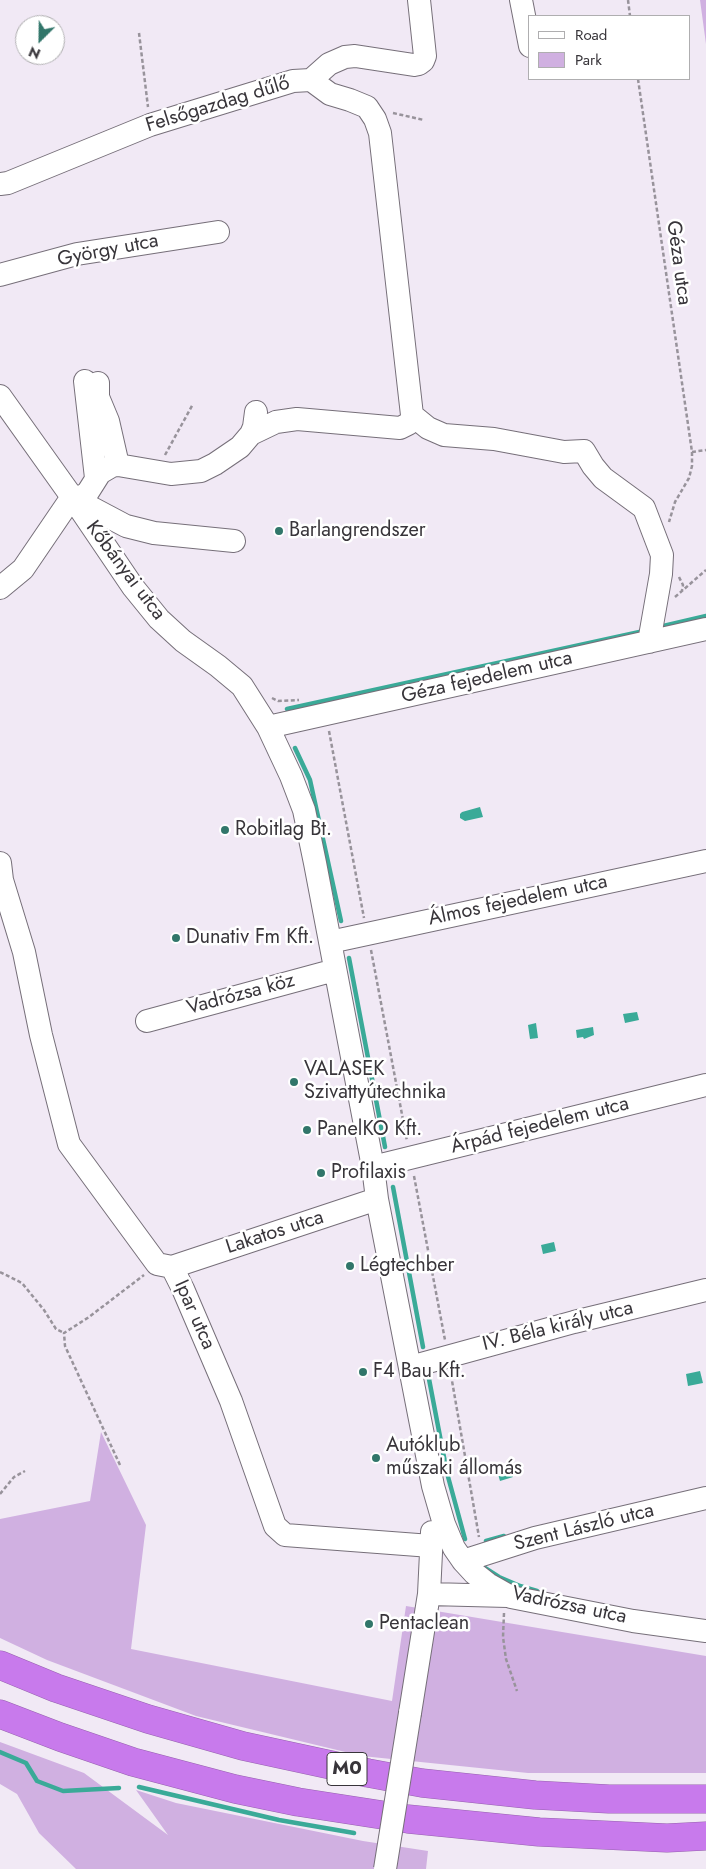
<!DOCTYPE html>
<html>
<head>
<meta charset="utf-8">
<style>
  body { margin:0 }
  #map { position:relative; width:706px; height:1869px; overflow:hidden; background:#f1e9f5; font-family:Jost,sans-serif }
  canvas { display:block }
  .legend { position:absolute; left:528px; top:15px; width:162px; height:65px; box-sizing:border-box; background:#fff; border:1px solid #afaeb0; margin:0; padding:6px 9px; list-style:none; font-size:15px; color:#38353a }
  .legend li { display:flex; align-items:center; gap:10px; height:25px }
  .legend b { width:25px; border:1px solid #afaeb0 }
  .north { position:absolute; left:15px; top:15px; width:50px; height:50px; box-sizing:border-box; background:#fff; border:1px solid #afaeb0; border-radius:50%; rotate:203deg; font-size:14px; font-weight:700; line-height:20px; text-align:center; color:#38353a }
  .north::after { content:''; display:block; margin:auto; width:18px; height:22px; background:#31766a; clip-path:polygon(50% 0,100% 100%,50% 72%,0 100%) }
</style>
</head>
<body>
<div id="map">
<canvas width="706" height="1869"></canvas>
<ul class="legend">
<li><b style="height:6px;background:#fff"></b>Road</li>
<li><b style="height:14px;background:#d0b0e1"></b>Park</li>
</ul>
<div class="north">N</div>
</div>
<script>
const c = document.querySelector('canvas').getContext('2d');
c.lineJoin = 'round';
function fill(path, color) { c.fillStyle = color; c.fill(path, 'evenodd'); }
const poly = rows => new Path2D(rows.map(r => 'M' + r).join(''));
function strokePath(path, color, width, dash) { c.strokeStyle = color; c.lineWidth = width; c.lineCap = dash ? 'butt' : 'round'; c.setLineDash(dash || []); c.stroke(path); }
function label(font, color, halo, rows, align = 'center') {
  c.font = font + ' Jost,sans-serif'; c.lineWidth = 5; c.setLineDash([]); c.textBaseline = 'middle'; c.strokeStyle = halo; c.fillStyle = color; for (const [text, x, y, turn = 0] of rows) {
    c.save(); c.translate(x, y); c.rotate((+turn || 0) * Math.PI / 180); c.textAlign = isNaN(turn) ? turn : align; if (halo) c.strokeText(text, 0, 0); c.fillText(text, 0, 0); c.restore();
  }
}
fill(poly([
  [700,0,706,0,706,44],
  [101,1432,146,1525,131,1649,392,1701,406,1606,706,1656,706,1773,528,1773,362,1756,196,1716,47,1660,0,1638,0,1519,90,1501],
  [0,1742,84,1773,168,1835,136,1790,176,1803,363,1841,428,1851,426,1869,76,1869,39,1833,17,1794,0,1784]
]), '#d0b0e1');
fill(poly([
  [480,807,483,817,465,821,460,818,460,814,462,812],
  [637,1012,639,1020,625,1023,623,1014],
  [536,1023,538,1038,530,1039,528,1025],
  [593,1027,594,1035,584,1039,583,1037,577,1038,576,1030],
  [554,1242,556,1251,543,1254,541,1245],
  [700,1371,703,1383,688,1386,686,1374],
  [510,1467,513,1477,500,1481,497,1471]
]), '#3aaa98');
strokePath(poly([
  [659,627,706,616],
  [287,709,644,631],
  [295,748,310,780,341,921],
  [349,958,385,1147],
  [393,1187,423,1347],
  [429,1379,447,1473,465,1539],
  [486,1541,504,1536],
  [485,1568,499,1577,520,1586,537,1591],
  [0,1752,26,1763,37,1781,63,1791,119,1788],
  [139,1787,279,1820,354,1833]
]), '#3aaa98', 4.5);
const minor = poly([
  [521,0,530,46],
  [311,80,329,64,345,57,355,56,414,65,419,64,423,61,425,56,419,0],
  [0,184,8,183,150,125,293,81,311,80,330,94,350,100,367,107,375,119,380,133,412,415,411,421,408,424,400,428,297,419,276,422,251,434],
  [0,275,77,254,218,232],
  [85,381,96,478],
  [98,383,98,397,108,421,118,465],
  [0,396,72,497,133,587,159,619,183,641,218,666,242,686,268,727,291,776,304,810,315,863,373,1167,377,1199,433,1486,444,1524,454,1548,463,1561,474,1573,488,1584,511,1597,633,1621,706,1631],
  [412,415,428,428,444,435,494,439,564,452,584,451,593,466,603,478,644,508,662,555,661,574,649,642],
  [72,497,83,496,88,492,100,473,112,466,118,465,171,474,201,471,215,464,240,447,251,434,254,427,256,412],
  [75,499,126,526,154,533,234,541],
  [0,588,23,569,72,497],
  [268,727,706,629],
  [0,863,2,880,24,952,41,1035,69,1144,157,1264,172,1267,183,1289,231,1401,275,1526,285,1535,431,1546],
  [330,942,706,861],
  [147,1021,335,970],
  [373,1167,706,1085],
  [172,1267,377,1199],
  [410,1367,574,1322,706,1290],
  [463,1561,535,1538,706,1498],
  [429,1594,508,1596],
  [410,1713,429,1594,432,1532]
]);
const highway = poly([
  [0,1665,56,1688,148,1719,243,1746,368,1773,422,1783,535,1795,609,1799,706,1799],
  [0,1714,60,1737,133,1762,235,1789,298,1802,408,1819,539,1832,667,1838,706,1836]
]);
strokePath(minor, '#766f79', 24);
strokePath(highway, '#9662ae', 29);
strokePath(poly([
  [628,0,630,16],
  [139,33,148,107],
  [638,79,692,452,692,466,689,478,675,502,669,522],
  [393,113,424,120],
  [692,452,706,450],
  [165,455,193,404],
  [679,577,683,585,682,590],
  [675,597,706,570],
  [272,698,278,701,299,700],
  [329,731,364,918],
  [371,950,407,1141],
  [414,1176,445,1340],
  [0,1272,22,1283,44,1310,56,1329,64,1333],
  [451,1375,479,1537],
  [120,1465,65,1346,64,1333,89,1317,144,1275],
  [0,1494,14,1477,25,1471],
  [504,1613,503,1637,506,1659,517,1691]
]), '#98939b', 2.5, [4, 2.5]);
strokePath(minor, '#fff', 22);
strokePath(highway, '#c87aec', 28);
const minorBridge = poly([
  [385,1869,410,1713]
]);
strokePath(minorBridge, '#766f79', 24, []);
strokePath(minorBridge, '#fff', 22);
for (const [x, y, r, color] of [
  [279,531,5,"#31766a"],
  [225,830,5,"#31766a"],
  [176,938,5,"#31766a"],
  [294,1082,5,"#31766a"],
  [307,1130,5,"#31766a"],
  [321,1173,5,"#31766a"],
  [350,1266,5,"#31766a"],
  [363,1372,5,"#31766a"],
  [376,1458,5,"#31766a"],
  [369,1624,5,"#31766a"]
]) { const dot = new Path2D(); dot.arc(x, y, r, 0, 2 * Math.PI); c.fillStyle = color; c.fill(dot); strokePath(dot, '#fff', 2); }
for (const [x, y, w] of [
  [347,1769,40]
]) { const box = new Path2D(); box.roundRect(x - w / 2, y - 16.5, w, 33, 4); c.fillStyle = '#fff'; c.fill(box); strokePath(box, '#38353a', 1); }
label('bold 19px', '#38353a', null, [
  ["M0",347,1769]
]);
label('20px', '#38353a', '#fff', [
  ["Felsőgazdag dűlő",218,105,-17],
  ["György utca",108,251,-11],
  ["Géza utca",678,263,82],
  ["Kőbányai utca",125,571,53],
  ["Géza fejedelem utca",487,678,-13],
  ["Álmos fejedelem utca",518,901,-12],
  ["Vadrózsa köz",241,995,-15],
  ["Árpád fejedelem utca",540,1126,-14],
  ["Lakatos utca",275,1233,-18],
  ["Ipar utca",194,1315,66],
  ["IV. Béla király utca",558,1327,-14],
  ["Szent László utca",584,1528,-14],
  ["Vadrózsa utca",569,1606,12]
]);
label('20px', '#38353a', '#fff', [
  ["Barlangrendszer",289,531],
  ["Robitlag Bt.",235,830],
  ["Dunativ Fm Kft.",186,938],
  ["VALASEK",304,1070],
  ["Szivattyútechnika",304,1093],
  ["PanelKO Kft.",317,1130],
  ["Profilaxis",331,1173],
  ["Légtechber",360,1266],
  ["F4 Bau Kft.",373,1372],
  ["Autóklub",386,1446],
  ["műszaki állomás",386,1469],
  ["Pentaclean",379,1624]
], 'left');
</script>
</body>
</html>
